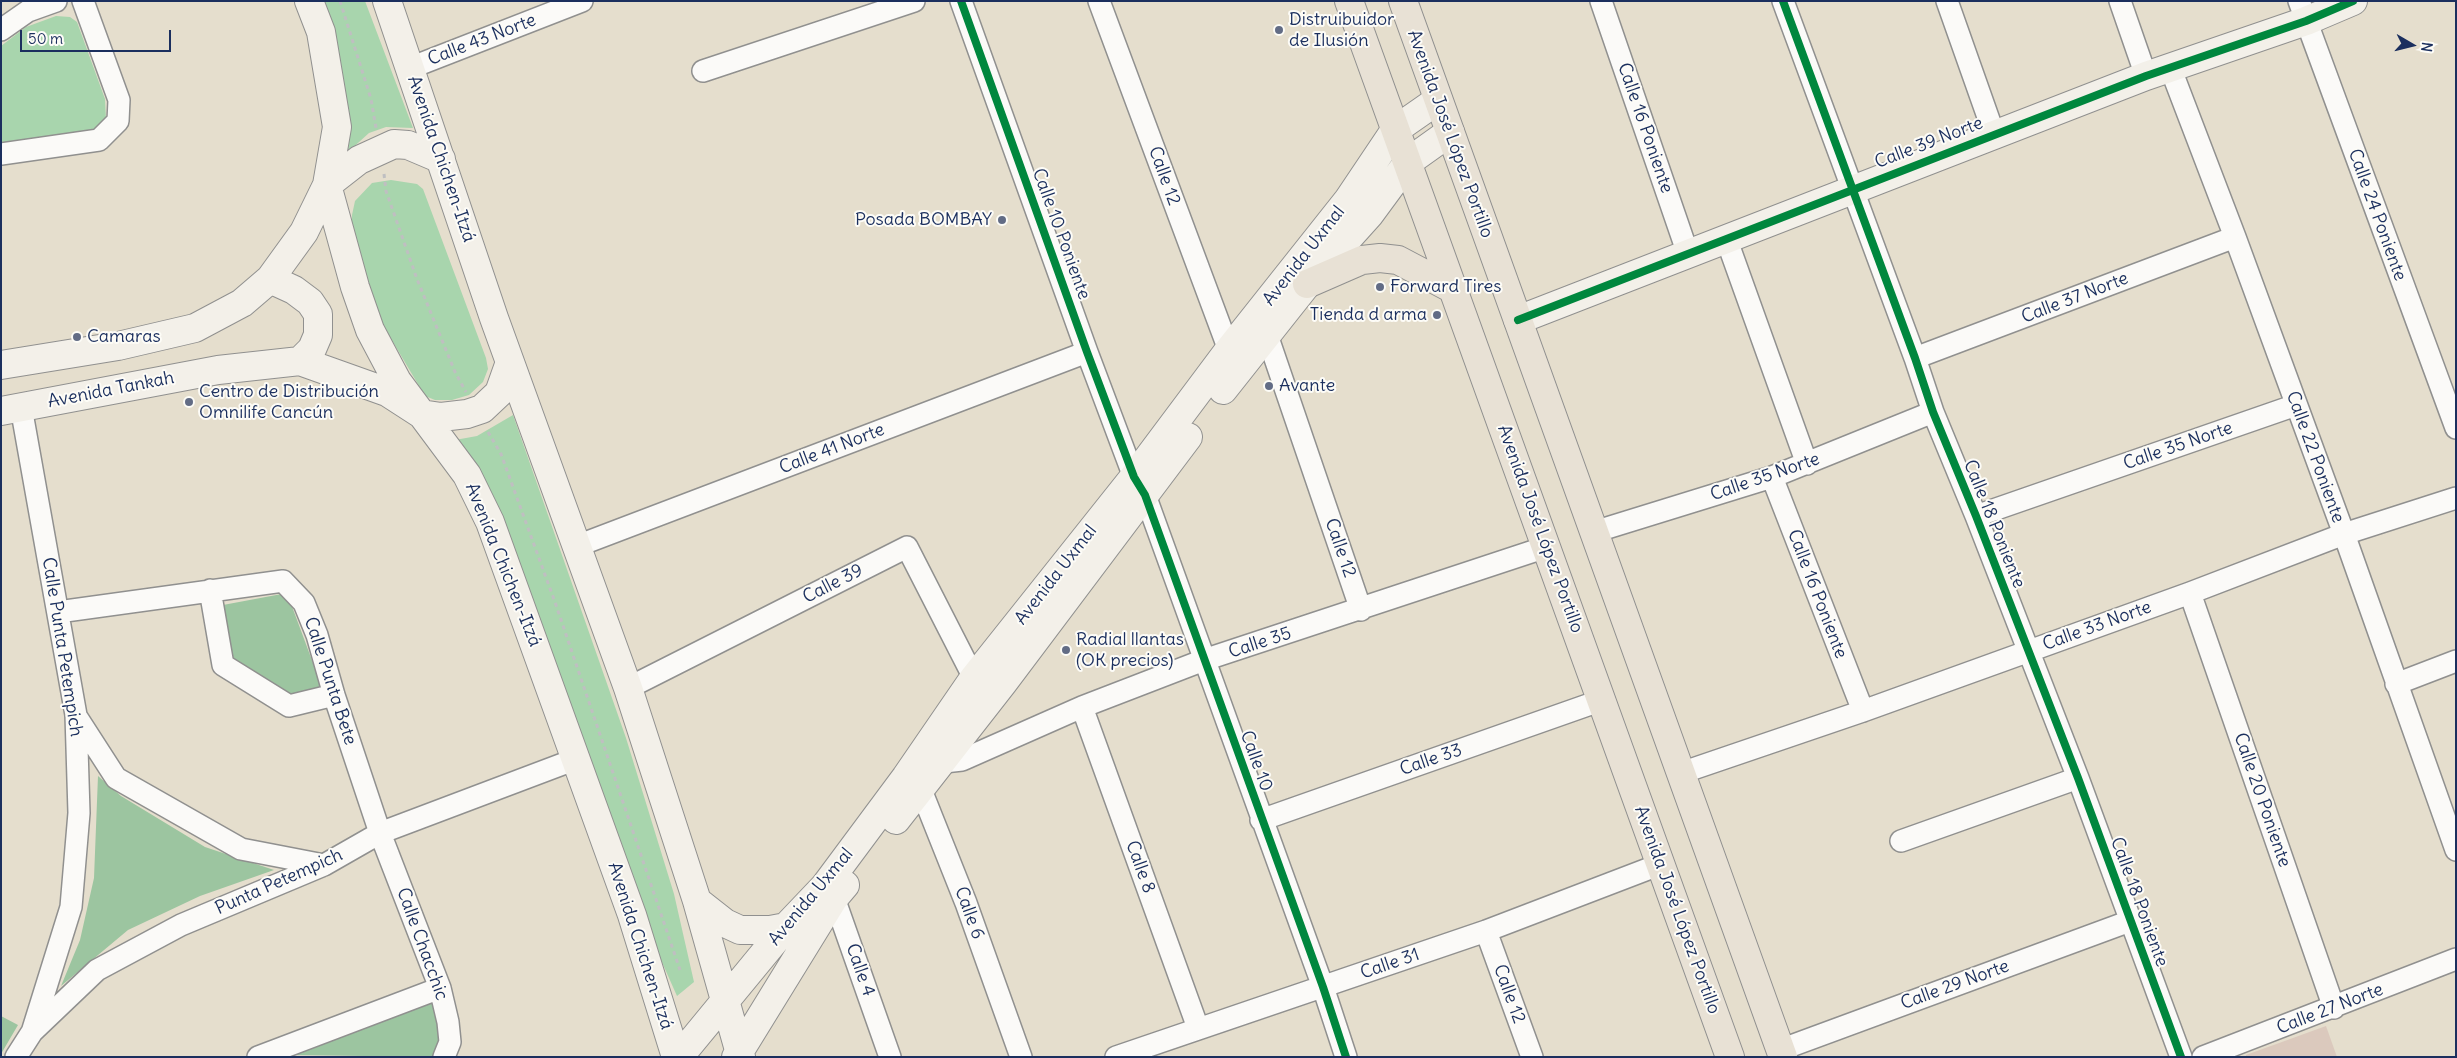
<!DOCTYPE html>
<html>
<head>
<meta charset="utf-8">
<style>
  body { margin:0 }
  #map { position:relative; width:2457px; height:1058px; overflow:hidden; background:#e5decd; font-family:Delius,sans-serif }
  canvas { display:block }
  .frame { position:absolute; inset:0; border:2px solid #1b2f5e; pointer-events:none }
  .north { position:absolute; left:2387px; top:20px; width:50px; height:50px; -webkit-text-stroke:4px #fdfcf7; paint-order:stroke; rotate:98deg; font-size:14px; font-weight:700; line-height:20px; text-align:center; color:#1b2f5e }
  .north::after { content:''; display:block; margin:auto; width:18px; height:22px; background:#1b2f5e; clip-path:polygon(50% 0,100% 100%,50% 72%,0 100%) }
  .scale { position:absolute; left:20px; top:30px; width:151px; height:22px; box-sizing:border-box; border:2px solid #1b2f5e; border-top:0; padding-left:6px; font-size:15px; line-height:18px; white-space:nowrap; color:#1b2f5e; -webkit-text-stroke:4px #fdfcf7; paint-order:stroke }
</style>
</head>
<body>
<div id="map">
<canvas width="2457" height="1058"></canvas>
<div class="frame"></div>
<div class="north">N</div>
<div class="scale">50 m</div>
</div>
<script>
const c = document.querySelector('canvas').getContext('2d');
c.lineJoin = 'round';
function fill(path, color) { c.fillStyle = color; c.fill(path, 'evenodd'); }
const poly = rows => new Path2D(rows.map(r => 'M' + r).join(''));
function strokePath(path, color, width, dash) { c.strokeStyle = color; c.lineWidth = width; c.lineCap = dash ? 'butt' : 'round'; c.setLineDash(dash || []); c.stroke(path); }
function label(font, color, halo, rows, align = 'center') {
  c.font = font + ' Delius,sans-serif'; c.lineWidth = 4; c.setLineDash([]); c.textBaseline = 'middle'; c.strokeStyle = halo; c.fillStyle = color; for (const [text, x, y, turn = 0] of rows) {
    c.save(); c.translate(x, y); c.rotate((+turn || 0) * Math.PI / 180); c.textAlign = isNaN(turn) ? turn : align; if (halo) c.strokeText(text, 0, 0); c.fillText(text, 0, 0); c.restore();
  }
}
fill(poly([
  [319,1,365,1,413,128,386,127,369,133,348,152,349,124,342,71],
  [56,16,70,17,77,22,105,99,106,119,103,126,89,133,1,145,1,46,26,27],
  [391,180,417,184,423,189,486,358,488,369,483,382,469,395,452,400,435,400,425,396,384,327,367,283,352,234,352,215,355,201,372,183],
  [513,415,626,738,674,894,694,982,677,996,641,915,455,440,477,436]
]), '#a8d5ad');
fill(poly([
  [287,593,323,690,296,697,232,663,223,605],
  [98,776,121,796,205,847,274,870,200,896,128,930,61,986,80,940,94,878],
  [438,1001,444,1032,437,1057,290,1055],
  [1,1016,18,1025,1,1054]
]), '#9cc5a0');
fill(poly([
  [2326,1026,2337,1057,2246,1057,2246,1055]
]), '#dbc9bd');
const street = poly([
  [961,1,1087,352,1134,477,1145,495,1323,987,1346,1057],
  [1099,1,1229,350],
  [1601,1,1688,254],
  [1783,1,1915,358,1933,412,1976,516,2078,778,2181,1057],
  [1947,1,1994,134],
  [2120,1,2146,76],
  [2299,1,2456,428],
  [1,30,28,11,56,1],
  [2170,67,2235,237,2344,534,2456,850],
  [410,68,582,1],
  [703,71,914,1],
  [1,154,99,140,118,121,119,100,83,1],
  [1726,238,1807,464],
  [1261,322,1267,335,1361,610],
  [1915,358,2235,237],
  [21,407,76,715,79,813,71,907,33,1029],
  [1772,477,1863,711],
  [1976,516,2296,405],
  [1594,532,1772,477,1933,412],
  [577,546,1087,352],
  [210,590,223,665,289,706,334,695],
  [2190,593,2334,1008],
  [58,612,283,581,304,603,317,635,334,695,380,833,440,988,448,1022,450,1042,444,1057],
  [2396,684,2456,661],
  [628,688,907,547,974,678],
  [1082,707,1198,1028],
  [76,716,116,778,241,849,324,865],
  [934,753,944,762,962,760,1082,707,1204,660,1546,547],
  [1681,773,1863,711,2190,593,2344,534,2456,498],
  [910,780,921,790,966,903,1021,1057],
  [1261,820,1602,700],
  [1901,841,2078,778],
  [827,889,834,898,890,1057],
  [1486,931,1532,1057],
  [1780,1050,2130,921],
  [16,1057,32,1032,97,970,181,925,324,865,380,833,576,759],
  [258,1057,440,988],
  [1116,1057,1486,931,1661,864],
  [2203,1057,2456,959]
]);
const secondary = poly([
  [309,1,321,32,337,127,327,185,355,287,370,330,397,381,467,475,490,522,632,915,676,1057],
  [387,1,494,318,628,688,697,901,741,1057],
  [270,279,294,290,310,302,318,314,318,335,312,349,300,361],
  [1518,320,2146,76,2306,21,2353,1],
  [1,365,118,346,195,328,242,303,270,279,304,232,327,185,359,160,394,144,408,145,441,159],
  [1223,390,1307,284,1369,215,1408,162,1450,132],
  [1,411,218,370,300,361,387,392,421,414,441,417,467,414,482,409,499,393,510,362],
  [896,820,1003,683,1188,437],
  [697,901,725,923,740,930,770,930,786,927],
  [679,1057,786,927,825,886,906,777,974,678,1134,477,1229,350,1348,200,1395,130,1438,100],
  [736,1057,834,898,845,885]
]);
const primary = poly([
  [1349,1,1730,1057],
  [1403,1,1783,1057],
  [1307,284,1362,260,1380,258,1398,260,1453,289]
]);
strokePath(street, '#90908f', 24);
strokePath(secondary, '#90908f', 30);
strokePath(primary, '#90908f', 30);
strokePath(poly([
  [340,1,371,99,376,128],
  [384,174,386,191,417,279,455,372,466,392],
  [488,432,501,454,556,605,680,970]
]), '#bfbfc1', 3, [4, 4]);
strokePath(street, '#fbfaf8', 21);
strokePath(secondary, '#f3f0e9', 28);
strokePath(primary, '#e8e1d5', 28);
strokePath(poly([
  [961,1,1087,352,1134,477,1145,495,1323,987,1346,1057],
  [1783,1,1915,358,1933,412,1976,516,2078,778,2181,1057],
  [1518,320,2146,76,2306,21,2353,1]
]), '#00873e', 8);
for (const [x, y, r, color] of [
  [1279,30,5,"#626c85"],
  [1002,220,5,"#626c85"],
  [1380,287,5,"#626c85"],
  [1437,315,5,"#626c85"],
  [77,337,5,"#626c85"],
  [1269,386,5,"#626c85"],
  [189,402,5,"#626c85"],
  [1066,650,5,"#626c85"]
]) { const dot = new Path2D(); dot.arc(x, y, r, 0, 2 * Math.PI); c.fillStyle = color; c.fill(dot); strokePath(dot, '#fdfcf7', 2); }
label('18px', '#1b2f5e', '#fdfcf7', [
  ["Distruibuidor",1289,20],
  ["de Ilusión",1289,41],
  ["Posada BOMBAY",992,220,"right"],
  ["Forward Tires",1390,287],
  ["Tienda d arma",1427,315,"right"],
  ["Camaras",87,337],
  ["Avante",1279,386],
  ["Centro de Distribución",199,392],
  ["Omnilife Cancún",199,413],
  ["Radial llantas",1076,640],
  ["(OK precios)",1076,661]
], 'left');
label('18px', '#1b2f5e', '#fdfcf7', [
  ["Calle 43 Norte",482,40,-21],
  ["Calle 16 Poniente",1645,128,71],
  ["Avenida José López Portillo",1450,134,70],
  ["Calle 39 Norte",1929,143,-21],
  ["Avenida Chichen-Itzá",441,159,71],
  ["Calle 12",1164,176,70],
  ["Calle 24 Poniente",2377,215,70],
  ["Calle 10 Poniente",1061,234,70],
  ["Avenida Uxmal",1304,256,-52],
  ["Calle 37 Norte",2075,298,-21],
  ["Avenida Tankah",111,390,-11],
  ["Calle 35 Norte",2178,446,-19],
  ["Calle 41 Norte",832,449,-21],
  ["Calle 22 Poniente",2315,457,70],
  ["Calle 35 Norte",1765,477,-19],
  ["Calle 18 Poniente",1994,524,68],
  ["Avenida José López Portillo",1540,529,70],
  ["Calle 12",1340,548,71],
  ["Avenida Chichen-Itzá",503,565,68],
  ["Avenida Uxmal",1056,575,-52],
  ["Calle 39",833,584,-27],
  ["Calle 16 Poniente",1817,594,69],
  ["Calle 33 Norte",2097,626,-20],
  ["Calle 35",1260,643,-18],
  ["Calle Punta Petempich",62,647,81],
  ["Calle Punta Bete",330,681,72],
  ["Calle 33",1431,760,-19],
  ["Calle 10",1256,761,70],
  ["Calle 20 Poniente",2262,800,71],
  ["Calle 8",1140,867,70],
  ["Punta Petempich",279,882,-24],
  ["Avenida Uxmal",811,897,-50],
  ["Calle 18 Poniente",2139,902,70],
  ["Avenida José López Portillo",1677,910,70],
  ["Calle 6",969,913,70],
  ["Calle Chacchic",422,944,70],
  ["Avenida Chichen-Itzá",640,946,72],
  ["Calle 31",1390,964,-19],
  ["Calle 4",860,970,71],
  ["Calle 29 Norte",1955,985,-20],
  ["Calle 12",1509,994,70],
  ["Calle 27 Norte",2330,1009,-21]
]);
</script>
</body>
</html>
